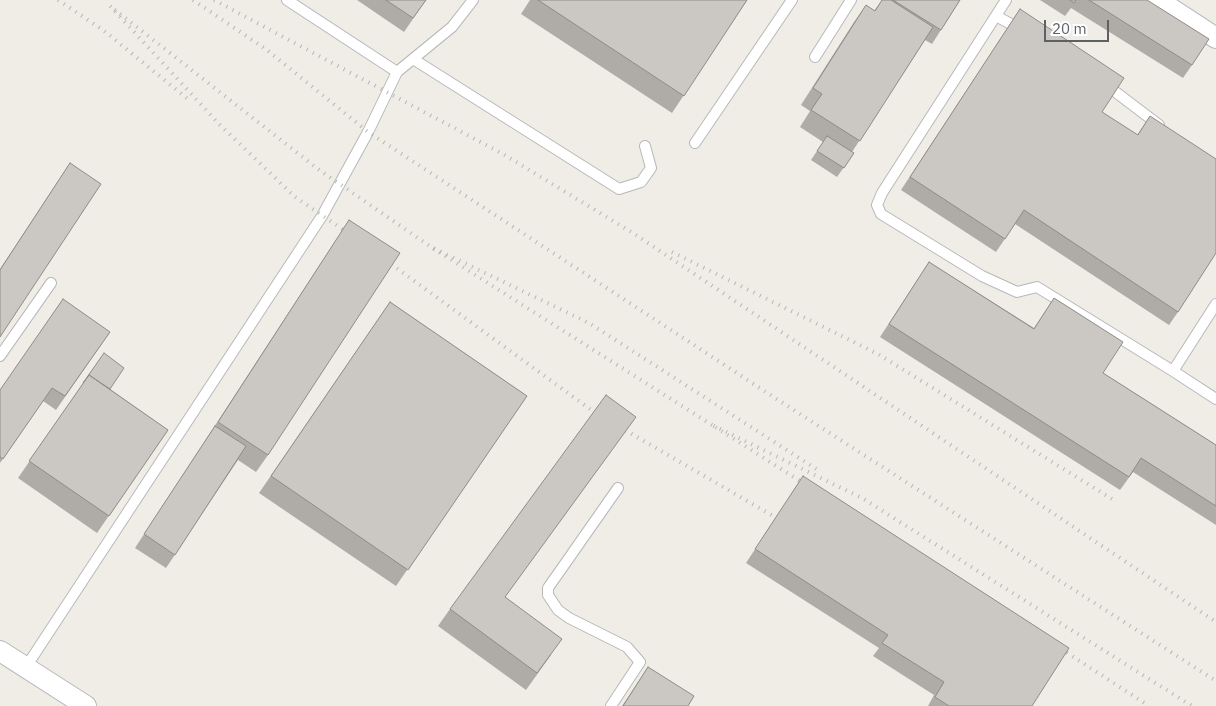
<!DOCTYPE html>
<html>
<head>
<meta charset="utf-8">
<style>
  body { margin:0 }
  #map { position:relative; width:1216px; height:706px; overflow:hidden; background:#f0ede6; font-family:"IBM Plex Sans",sans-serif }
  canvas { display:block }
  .scale { position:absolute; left:1044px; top:20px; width:65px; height:22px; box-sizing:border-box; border:2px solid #5d6166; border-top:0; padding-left:6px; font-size:15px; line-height:18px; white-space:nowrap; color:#5d6166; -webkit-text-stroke:4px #fff; paint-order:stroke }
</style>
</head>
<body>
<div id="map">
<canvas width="1216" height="706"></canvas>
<div class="scale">20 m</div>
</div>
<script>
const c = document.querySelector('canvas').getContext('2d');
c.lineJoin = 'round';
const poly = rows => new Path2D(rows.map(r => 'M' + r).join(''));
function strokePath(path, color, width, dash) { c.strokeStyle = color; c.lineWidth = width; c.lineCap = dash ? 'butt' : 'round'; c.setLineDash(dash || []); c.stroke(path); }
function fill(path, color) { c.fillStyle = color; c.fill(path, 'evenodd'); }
const service = poly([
  [287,0,397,72],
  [1006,0,882,193,877,205,881,214,982,276,1017,292,1037,287,1173,371],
  [996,16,1022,30],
  [815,57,851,0],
  [413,59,619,189,641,182,651,168,645,146],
  [1105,84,1159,125],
  [695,143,792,0],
  [1216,304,1173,371,1216,399],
  [0,356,51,283],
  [26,667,322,216,368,132,397,72,452,27,473,0],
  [611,706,640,662,627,647,569,618,558,610,548,595,548,588,618,488]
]);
const minor = poly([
  [1158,0,1216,38],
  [0,651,86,706]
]);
strokePath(service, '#b6b8bc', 12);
strokePath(minor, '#b6b8bc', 22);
strokePath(service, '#fff', 10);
strokePath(minor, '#fff', 20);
strokePath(poly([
  [58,0,103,30,189,100],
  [193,0,267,50,368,132,772,396,1216,681],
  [214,0,503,154,633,233,1216,622],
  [354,237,295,197,220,125,110,6,318,169,431,247],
  [672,252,878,354,1112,499],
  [380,256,594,412,787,524],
  [712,425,431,247,589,323,821,472],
  [811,488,712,425,862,498,1192,706],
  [1055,645,1149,706]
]), '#b4b5b6', 4, [1, 6]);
fill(poly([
  [357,0,426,0,404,32],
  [530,0,747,0,672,113,521,14],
  [882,0,960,0,932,44,925,40,852,152,854,153,837,177,811,160,823,142,800,127,810,111,801,105,854,22,866,5,874,11],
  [1040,0,1147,0,1192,65,1183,78,1071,8,1065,16],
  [1020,9,1102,112,1137,135,1150,116,1178,312,1169,325,1015,224,996,252,901,190],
  [70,163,0,337,0,269],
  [349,220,268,455,256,472,238,460,166,568,135,548,338,237],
  [929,262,1034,328,1054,298,1103,373,1216,445,1216,525,1133,472,1120,490,880,337],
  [390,302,527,396,396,586,259,493],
  [110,332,56,410,43,401,0,463,0,390],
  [104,353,110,389,168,430,97,533,18,478],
  [803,476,1032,706,928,706,934,695,873,656,879,648,746,563],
  [506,597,551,655,526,690,438,626,450,609],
  [648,667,688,706,622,706]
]), '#afaca8');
const building = poly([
  [386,0,426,0,413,18,386,0],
  [538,0,747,0,684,96,538,0],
  [882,0,891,0,933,27,860,141,811,110,822,94,813,88,866,5,875,11,882,0],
  [893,0,960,0,941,30,893,0],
  [1070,0,1076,0,1074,3,1070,0],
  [1089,0,1147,0,1209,39,1192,65,1089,0],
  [1020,9,1124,78,1102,112,1138,135,1150,116,1216,159,1216,253,1178,312,1024,210,1005,239,910,177,1020,9],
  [827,136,854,153,844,168,817,151,827,136],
  [70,163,101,184,0,337,0,270,70,163],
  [349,220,400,253,268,455,218,422,349,220],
  [929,262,1034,329,1054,298,1123,342,1103,373,1216,445,1216,506,1141,458,1129,477,889,324,929,262],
  [63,299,110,332,65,396,52,388,3,459,0,457,0,390,63,299],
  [390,302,527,396,408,570,271,476,390,302],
  [104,353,124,368,110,389,89,375,83,383,104,353],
  [89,375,168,430,109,516,29,461,89,375],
  [606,395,636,417,505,597,562,639,537,673,450,609,606,395],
  [215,426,246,446,175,555,144,534,215,426],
  [803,476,1069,648,1032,706,949,706,935,697,944,682,882,643,888,635,755,549,803,476],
  [648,667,694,696,688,706,623,706,648,667]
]);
fill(building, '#cbc8c3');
strokePath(building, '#8e8c88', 1);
</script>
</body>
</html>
